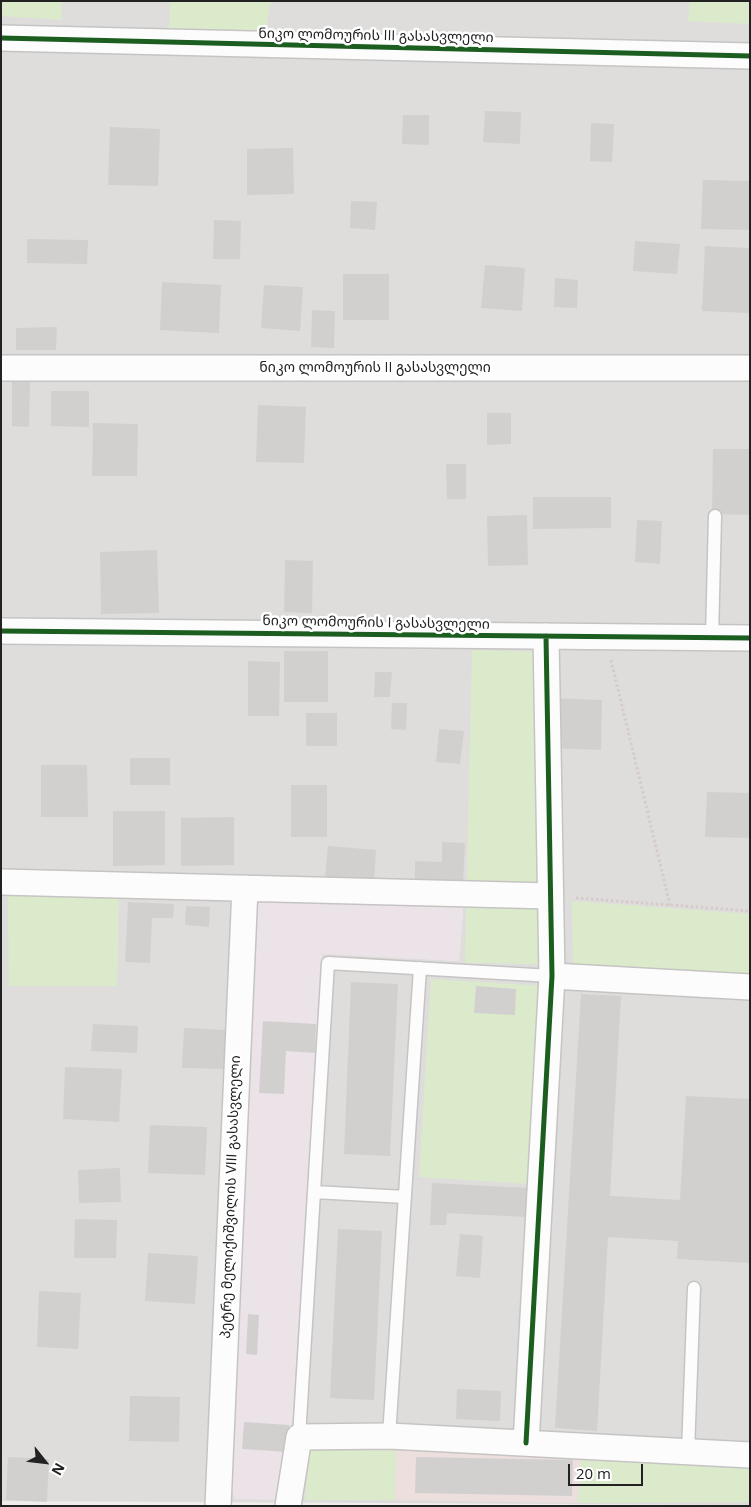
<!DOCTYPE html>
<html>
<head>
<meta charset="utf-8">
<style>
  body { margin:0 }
  #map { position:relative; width:751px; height:1507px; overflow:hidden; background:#efedeb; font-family:"Open Sans",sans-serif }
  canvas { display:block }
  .frame { position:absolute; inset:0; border:2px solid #222; pointer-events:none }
  .north { position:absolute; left:20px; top:1437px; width:50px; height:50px; -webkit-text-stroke:4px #fff; paint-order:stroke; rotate:119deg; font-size:14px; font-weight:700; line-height:20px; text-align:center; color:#222 }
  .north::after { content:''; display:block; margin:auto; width:18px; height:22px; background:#222; clip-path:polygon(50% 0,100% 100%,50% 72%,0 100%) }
  .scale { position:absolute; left:568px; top:1464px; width:75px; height:22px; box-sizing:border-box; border:2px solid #222; border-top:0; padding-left:6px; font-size:15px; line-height:18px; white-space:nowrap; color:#222; -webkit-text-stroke:4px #fff; paint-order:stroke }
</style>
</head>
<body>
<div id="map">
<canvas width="751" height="1507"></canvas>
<div class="frame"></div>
<div class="north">N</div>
<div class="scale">20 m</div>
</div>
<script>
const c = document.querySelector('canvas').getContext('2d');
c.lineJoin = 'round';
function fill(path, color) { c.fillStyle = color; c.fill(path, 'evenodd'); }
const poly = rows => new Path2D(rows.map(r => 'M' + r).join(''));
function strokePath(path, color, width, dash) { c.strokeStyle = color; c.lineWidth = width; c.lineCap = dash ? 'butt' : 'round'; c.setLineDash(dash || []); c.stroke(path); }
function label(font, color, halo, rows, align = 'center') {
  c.font = font + ' "Open Sans","Noto Sans Georgian",sans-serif'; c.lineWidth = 5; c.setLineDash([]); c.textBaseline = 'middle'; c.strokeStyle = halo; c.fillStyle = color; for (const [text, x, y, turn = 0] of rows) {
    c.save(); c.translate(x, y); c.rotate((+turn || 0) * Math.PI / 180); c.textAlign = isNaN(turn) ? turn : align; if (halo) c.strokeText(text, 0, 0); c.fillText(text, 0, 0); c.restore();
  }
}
fill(poly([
  [1,1,750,1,750,1505,1,1501],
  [258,897,463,908,459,961,322,953,289,1468]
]), '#dedddc');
fill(poly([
  [397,1439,582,1452,577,1503,395,1500]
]), '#ecdfde');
fill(poly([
  [257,897,463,907,459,961,322,954,289,1468,280,1500,235,1499,224,1477]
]), '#ece3e9');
fill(poly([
  [1,1,62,1,61,20,1,16],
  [170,1,271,1,263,45,169,34],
  [690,1,750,1,750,24,688,21],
  [472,650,545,652,538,964,465,963],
  [8,895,119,898,117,986,9,986],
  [572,901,750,914,750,979,573,969],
  [431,979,544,986,532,1184,419,1177],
  [397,1439,395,1500,305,1500,310,1440],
  [582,1452,750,1460,750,1502,577,1503]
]), '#dceacc');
fill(poly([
  [485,111,521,112,520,144,483,142],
  [403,115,429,115,429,145,402,144],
  [591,123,614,124,612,162,590,161],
  [110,127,160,129,158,186,108,185],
  [293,148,294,194,247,195,247,149],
  [703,180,750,181,750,230,701,229],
  [351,201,377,202,375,230,350,228],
  [214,220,241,221,240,259,213,259],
  [27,239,88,240,87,264,27,263],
  [635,241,680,244,677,274,633,271],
  [705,246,750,248,750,313,702,311],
  [485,265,525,268,522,311,481,308],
  [343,274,389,274,389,320,343,320],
  [555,278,578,280,577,308,554,307],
  [162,282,221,285,219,333,160,330],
  [264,285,303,287,300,331,261,328],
  [312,310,335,311,334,348,311,347],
  [57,327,56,350,16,350,16,328],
  [12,382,30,382,29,427,12,426],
  [51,391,89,391,89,427,51,426],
  [258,405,306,407,304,463,256,462],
  [487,413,511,413,511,444,487,445],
  [93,423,138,424,137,476,92,476],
  [713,449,750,449,750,515,712,514],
  [446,464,466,464,466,499,447,499],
  [533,497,611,497,611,528,533,529],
  [527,515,528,565,488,566,487,516],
  [637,520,662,521,660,564,635,562],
  [157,550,159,613,101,614,100,552],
  [285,560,313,561,312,613,284,612],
  [284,651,328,651,328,702,284,702],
  [248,661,280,662,279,716,248,716],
  [375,672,392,672,390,697,374,697],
  [552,698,602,700,601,750,550,748],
  [392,703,407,703,406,730,391,729],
  [306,713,337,713,337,746,306,746],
  [439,729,464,731,460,764,436,762],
  [130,758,170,758,170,785,130,785],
  [41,765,87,765,88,817,41,817],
  [291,785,327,785,327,837,291,837],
  [707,792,750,793,750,838,705,837],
  [113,811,165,811,165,865,113,866],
  [234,817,234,865,181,866,181,818],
  [442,842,465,843,463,883,415,882,415,861,442,862],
  [328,846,376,850,374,882,325,878],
  [128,902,174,904,173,918,152,918,150,963,125,962],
  [186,906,210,907,209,927,185,925],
  [351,982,398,984,390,1156,344,1154],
  [476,986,516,989,515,1015,474,1013],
  [581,994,621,996,610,1196,680,1200,686,1096,750,1099,750,1263,677,1259,678,1241,608,1237,597,1431,555,1428],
  [263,1021,316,1024,315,1053,286,1051,284,1094,259,1093],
  [93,1024,138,1026,137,1053,91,1051],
  [184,1028,227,1030,225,1069,182,1068],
  [65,1067,122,1069,119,1122,63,1119],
  [150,1125,207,1127,205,1175,148,1173],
  [120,1168,121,1202,79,1203,78,1170],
  [432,1183,528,1188,526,1217,447,1213,446,1225,430,1225],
  [75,1219,117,1220,116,1258,74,1258],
  [338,1229,382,1231,374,1400,330,1398],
  [460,1234,483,1236,480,1278,456,1276],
  [148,1253,198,1256,195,1304,145,1301],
  [39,1291,81,1293,78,1349,37,1347],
  [248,1314,259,1315,257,1355,246,1354],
  [457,1389,501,1391,500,1421,456,1419],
  [130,1396,180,1397,179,1442,129,1441],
  [244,1422,289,1425,287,1452,242,1449],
  [8,1457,49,1459,47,1502,6,1500],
  [416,1457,573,1460,572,1496,415,1493]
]), '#d2d0ce');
const lane = poly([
  [712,637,715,516],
  [314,1192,405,1197],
  [389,1436,420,968],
  [299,1437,328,963,552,976],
  [688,1452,694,1288]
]);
const street = poly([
  [1,38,750,56],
  [1,368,750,368],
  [1,631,750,638],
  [1,882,550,896],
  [552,976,750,987],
  [526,1443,552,976,546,636],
  [218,1506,245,888],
  [288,1506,299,1437,389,1436,750,1455]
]);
strokePath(lane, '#c5c4c3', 15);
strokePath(street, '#c5c4c3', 28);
strokePath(poly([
  [611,660,670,905],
  [576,898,750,911]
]), '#d7cbc9', 3, [2.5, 2.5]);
strokePath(lane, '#fdfcfc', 12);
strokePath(street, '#fdfcfc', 25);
strokePath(poly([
  [1,38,750,56],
  [1,631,750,638],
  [526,1443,552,976,546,636]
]), '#1b5e20', 5);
label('14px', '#222', '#fff', [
  ["ნიკო ლომოურის III გასასვლელი",376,36,1],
  ["ნიკო ლომოურის II გასასვლელი",375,368],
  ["ნიკო ლომოურის I გასასვლელი",376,623,1],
  ["პეტრე მელიქიშვილის VIII გასასვლელი",231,1197,-88]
]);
</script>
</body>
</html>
